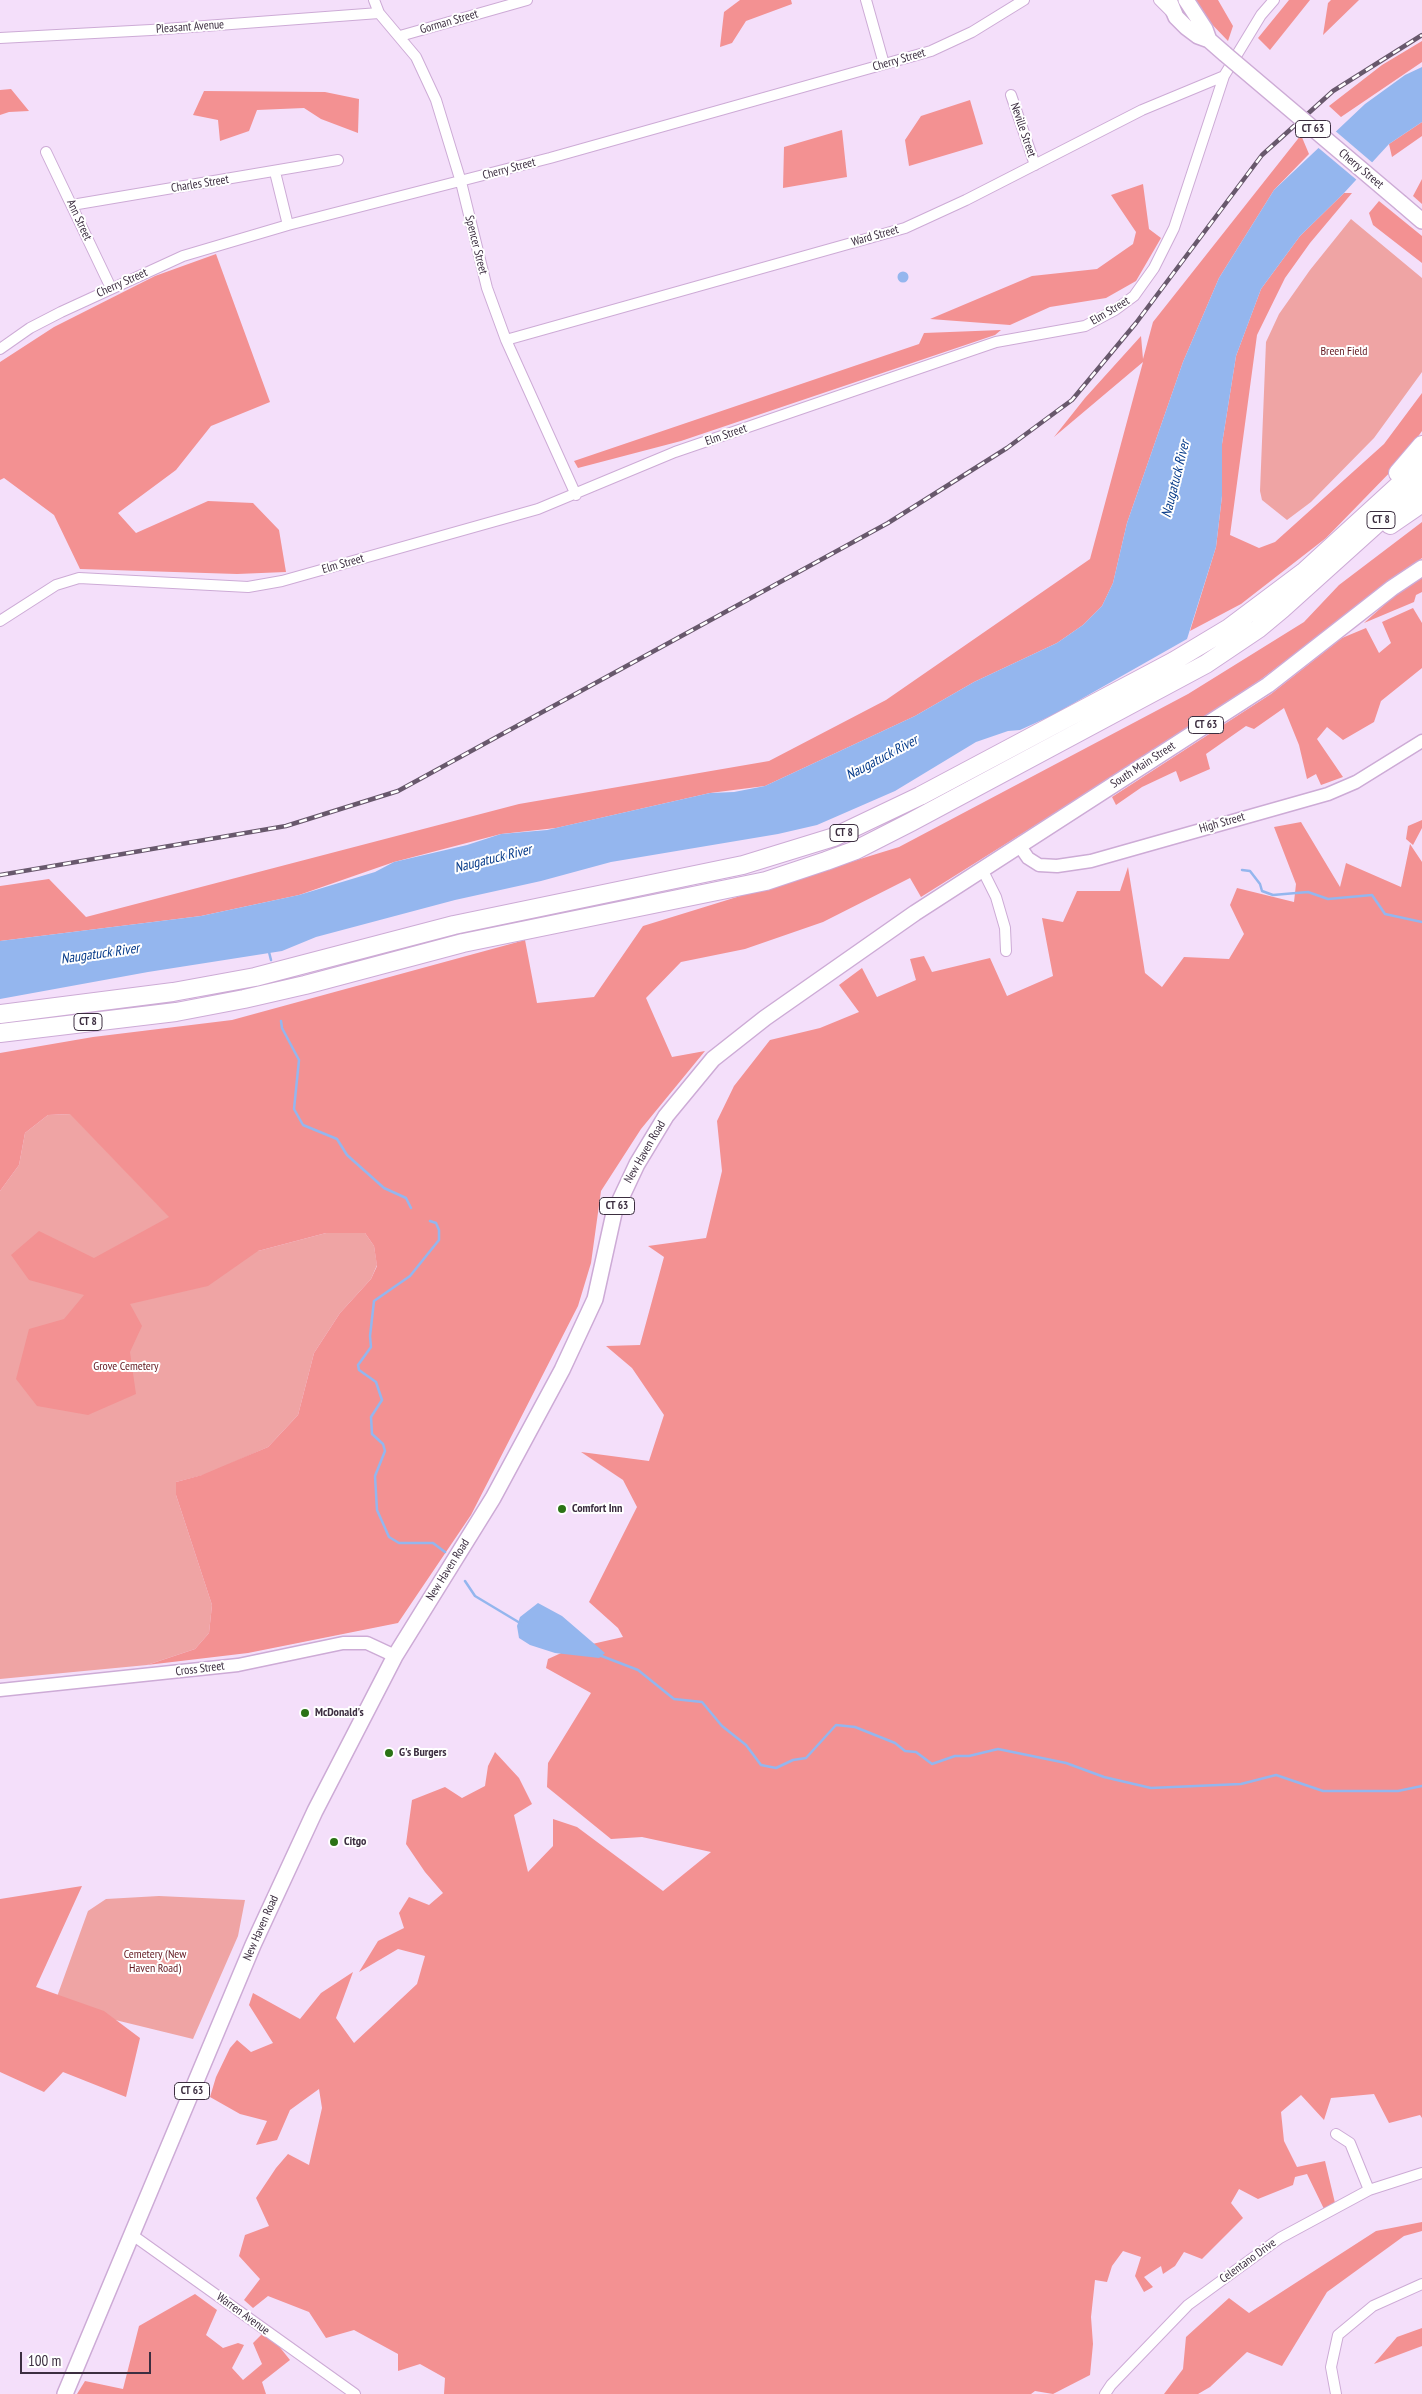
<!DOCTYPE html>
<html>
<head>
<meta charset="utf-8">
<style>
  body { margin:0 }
  #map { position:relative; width:1422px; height:2394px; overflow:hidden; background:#f4dffa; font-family:"PT Sans Narrow",sans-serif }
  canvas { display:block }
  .scale { position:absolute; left:20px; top:2352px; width:131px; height:22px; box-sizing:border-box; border:2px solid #3c2e40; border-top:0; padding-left:6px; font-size:15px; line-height:18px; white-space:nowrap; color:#3c2e40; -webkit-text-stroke:4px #fff; paint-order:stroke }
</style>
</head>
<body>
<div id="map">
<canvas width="1422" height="2394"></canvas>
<div class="scale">100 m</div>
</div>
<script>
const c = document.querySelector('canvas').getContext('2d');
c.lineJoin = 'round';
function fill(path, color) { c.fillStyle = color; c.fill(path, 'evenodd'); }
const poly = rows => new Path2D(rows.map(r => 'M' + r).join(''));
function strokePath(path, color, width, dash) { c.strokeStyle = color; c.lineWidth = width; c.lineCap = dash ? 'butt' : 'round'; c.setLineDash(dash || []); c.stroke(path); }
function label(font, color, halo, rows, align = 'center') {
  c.font = font + ' "PT Sans Narrow",sans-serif'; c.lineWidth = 4; c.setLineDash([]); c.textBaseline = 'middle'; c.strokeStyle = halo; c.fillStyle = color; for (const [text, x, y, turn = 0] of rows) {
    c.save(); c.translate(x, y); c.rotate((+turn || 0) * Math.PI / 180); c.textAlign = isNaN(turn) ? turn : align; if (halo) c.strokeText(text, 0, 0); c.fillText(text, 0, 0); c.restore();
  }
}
fill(poly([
  [1351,219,1422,278,1422,372,1374,438,1311,502,1287,520,1262,500,1260,491,1266,342,1279,314,1310,270],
  [71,1114,170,1217,258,1251,326,1233,365,1233,374,1246,377,1265,371,1279,340,1313,314,1353,298,1415,268,1447,207,1474,176,1482,176,1495,212,1605,209,1633,195,1649,147,1665,0,1679,0,1191,19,1165,25,1133,48,1115],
  [159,1896,245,1900,238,1936,193,2039,54,2005,88,1911,106,1899]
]), '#efa4a4');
fill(poly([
  [740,0,791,0,792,4,746,21,732,43,720,47,724,12],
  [1194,0,1218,0,1233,26,1228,41,1202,14],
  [1289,0,1310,0,1270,50,1258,38],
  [1331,0,1359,0,1323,35,1328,3],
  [1422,41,1422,62,1341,117,1329,106,1382,65],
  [11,89,29,111,9,112,0,115,0,90],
  [204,91,325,92,359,99,358,133,321,119,304,108,257,110,249,131,220,141,218,120,193,115],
  [970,100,983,144,909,166,905,140,921,116],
  [1422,122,1422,136,1392,157,1389,144],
  [842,130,847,177,783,188,784,147],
  [1301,135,1309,154,1274,190,1219,278,1183,362,1127,523,1113,583,1102,606,1083,625,1057,643,974,682,915,716,765,786,710,793,556,828,501,834,394,862,299,895,201,916,0,941,0,886,49,879,86,917,519,804,769,761,886,700,1090,559,1143,362,1054,437,1085,398,1141,336,1143,359,1153,322],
  [1422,179,1422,204,1413,196],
  [1143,184,1149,229,1161,238,1136,281,1106,298,1050,307,1010,325,930,319,1032,276,1097,269,1133,244,1136,232,1111,195],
  [1344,193,1352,193,1310,243,1285,278,1257,335,1230,535,1259,548,1275,542,1384,444,1422,393,1422,431,1399,463,1326,538,1241,604,1190,631,1216,547,1222,496,1222,444,1236,356,1261,289,1300,236],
  [1379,201,1422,236,1422,263,1373,225,1369,213],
  [216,254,270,402,211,426,176,470,118,513,136,533,208,501,253,503,279,530,286,572,237,574,80,569,54,515,4,478,0,480,0,362,54,327,155,276],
  [1001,330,995,335,681,441,578,468,574,461,919,344,924,333],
  [1422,522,1422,558,1260,680,1101,784,921,897,910,878,823,922,745,949,681,962,646,998,672,1057,705,1051,641,1129,601,1191,591,1263,578,1306,471,1515,398,1623,248,1653,147,1665,195,1649,209,1633,212,1605,176,1495,176,1482,202,1475,268,1447,298,1415,314,1353,340,1313,371,1279,377,1266,374,1246,365,1233,326,1233,258,1251,208,1286,130,1304,142,1326,130,1352,136,1394,88,1415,37,1406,16,1379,29,1329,64,1319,84,1295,29,1280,11,1255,39,1231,94,1258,169,1217,70,1114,48,1115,25,1133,19,1165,0,1191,0,1053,93,1037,232,1020,525,940,537,1003,594,997,643,926,899,847,1188,694,1304,622,1339,585],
  [1422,577,1422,592,1416,595,1414,602,1364,623,1392,598],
  [1413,608,1422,623,1422,668,1381,701,1374,722,1343,740,1327,727,1317,739,1343,777,1321,785,1316,774,1307,779,1299,745,1284,708,1254,729,1246,726,1206,754,1210,769,1180,782,1176,771,1142,787,1116,805,1112,797,1271,694,1342,638,1366,628,1379,653,1391,643,1382,622],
  [1422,820,1422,828,1413,845,1406,839,1408,826],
  [1301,822,1340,887,1346,863,1401,887,1410,844,1422,862,1422,2118,1420,2115,1389,2123,1374,2094,1331,2098,1324,2120,1301,2095,1281,2112,1284,2141,1297,2167,1325,2161,1335,2203,1324,2209,1307,2174,1295,2177,1293,2185,1258,2199,1239,2189,1231,2203,1243,2218,1202,2259,1184,2252,1175,2266,1163,2274,1161,2266,1144,2277,1153,2287,1144,2292,1135,2276,1141,2257,1123,2251,1112,2266,1107,2282,1095,2280,1091,2317,1093,2344,1090,2375,1053,2394,1035,2391,1031,2394,444,2394,445,2378,420,2364,398,2371,398,2354,354,2330,326,2338,309,2312,268,2296,253,2308,244,2300,260,2279,239,2256,245,2235,269,2226,256,2198,276,2168,288,2154,309,2165,322,2108,319,2089,290,2110,277,2140,256,2145,267,2121,240,2114,210,2097,216,2077,230,2048,237,2040,251,2052,273,2043,249,2005,253,1993,300,2019,321,1993,353,1972,336,2018,354,2043,417,1984,425,1956,398,1949,359,1972,378,1941,404,1928,399,1913,409,1897,429,1905,443,1893,425,1872,406,1844,412,1800,445,1787,462,1798,485,1786,488,1766,495,1752,519,1778,532,1804,514,1815,528,1872,553,1846,553,1819,577,1827,663,1891,711,1852,642,1837,611,1839,547,1787,548,1763,591,1693,546,1668,548,1659,570,1649,623,1637,618,1628,589,1602,637,1507,623,1480,581,1452,649,1461,664,1415,632,1368,606,1346,640,1345,664,1257,648,1246,706,1238,722,1171,717,1121,734,1086,770,1040,820,1028,859,1012,839,985,862,968,877,997,916,980,910,959,924,956,932,972,990,958,1007,996,1053,976,1042,918,1063,922,1077,891,1120,891,1128,867,1145,973,1162,987,1184,957,1229,959,1244,934,1230,905,1237,888,1294,902,1296,884,1274,827],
  [82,1886,36,1987,104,2011,140,2038,126,2097,63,2072,44,2092,0,2072,0,1899],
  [1422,2222,1422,2231,1404,2236,1327,2292,1282,2366,1247,2352,1210,2387,1198,2394,1164,2394,1183,2369,1186,2337,1229,2298,1249,2313,1376,2231],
  [195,2294,217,2310,206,2335,223,2348,238,2343,244,2345,232,2368,243,2380,262,2364,253,2343,266,2330,290,2360,262,2382,266,2394,77,2394,85,2381,123,2389,139,2326],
  [1422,2328,1422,2346,1374,2364,1397,2337]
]), '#f39192');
fill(poly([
  [1422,67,1422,122,1389,144,1344,193,1300,236,1261,289,1236,356,1222,444,1222,496,1216,547,1187,639,1053,715,1020,730,1008,731,976,742,895,791,817,825,778,834,611,862,541,881,455,900,316,937,282,951,148,972,0,999,0,941,201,916,299,895,375,872,394,862,467,845,501,834,547,830,710,793,734,792,765,786,915,716,974,682,1057,643,1083,625,1102,606,1113,583,1127,523,1183,362,1219,278,1274,190,1365,104,1405,75],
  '897.5 277a5.5 5.5 0 1 1 11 0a5.5 5.5 0 1 1-11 0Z',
  [538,1603,562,1616,605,1653,599,1658,555,1653,530,1645,519,1638,517,1626,520,1617]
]), '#94b6ee');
fill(poly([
  [1333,129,1374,164,1358,181,1315,145]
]), '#f4dffa');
strokePath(poly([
  [1242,870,1250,871,1260,884,1262,891,1273,895,1308,892,1328,899,1372,895,1385,914,1422,922],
  [269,952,271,960],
  [281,1021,282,1028,299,1060,294,1109,303,1125,337,1139,347,1155,384,1188,406,1198,411,1208],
  [430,1221,436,1223,439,1230,439,1240,410,1276,374,1301,370,1336,371,1347,358,1365,359,1370,376,1382,382,1400,371,1417,372,1434,383,1444,385,1451,375,1476,377,1510,389,1537,399,1543,433,1543,445,1552],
  [465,1581,475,1596,520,1623],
  [599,1655,638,1670,674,1699,702,1702,722,1726,746,1745,761,1765,776,1768,793,1760,806,1758,836,1725,855,1727,895,1743,905,1751,916,1752,932,1764,955,1756,969,1756,998,1749,1066,1763,1104,1777,1151,1788,1241,1784,1276,1775,1323,1791,1398,1791,1422,1786]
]), '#94b6ee', 2.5);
const minor = poly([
  [374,0,379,13,416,57,436,100,461,182,487,288,506,340,576,495],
  [866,0,884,64],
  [1159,0,1172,13],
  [400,36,527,0],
  [0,38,151,30,379,13],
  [1011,95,1035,165],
  [46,152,111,288],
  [275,172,288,225],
  [72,205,338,160],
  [506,340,905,228,966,200,1142,110,1224,76],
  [0,349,30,328,61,312,183,256,288,225,550,158,931,51,972,32,1024,0],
  [0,621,56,585,79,578,248,587,282,581,538,509,675,452,996,342,1085,326,1115,310,1134,296,1154,268,1174,228,1224,76,1261,15,1274,0],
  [982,869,996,897,1005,928,1006,951],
  [1336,2134,1350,2143,1369,2190],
  [131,2234,355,2394],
  [1105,2394,1111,2385,1188,2305,1280,2238,1369,2190,1422,2173],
  [1336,2394,1331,2367,1338,2335,1373,2306,1422,2284]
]);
const tertiary = poly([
  [1019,845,1028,858,1039,865,1057,866,1091,861,1328,794,1356,782,1422,741],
  [0,1690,238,1665,343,1643,367,1643,395,1656]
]);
const primary = poly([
  [1169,0,1176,17,1186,27,1198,36,1209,40],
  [1186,0,1205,29,1209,40,1225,54],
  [1401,203,1422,221],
  [65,2394,253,1945,315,1811,395,1656,493,1498,562,1370,595,1299,614,1213,637,1164,666,1116,713,1059,765,1018,915,913,1268,685,1392,588,1422,568]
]);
const motorway = poly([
  [1398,473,1422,445],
  [1390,525,1422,503],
  [0,1014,173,992,255,977,454,925,743,865,834,837,920,796,1174,661,1229,628,1305,571,1422,464],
  [0,1033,176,1012,244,999,305,985,463,943,766,881,826,861,856,850,911,822,1206,664,1258,629,1282,609,1422,483]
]);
strokePath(minor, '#cdabd6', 12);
strokePath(tertiary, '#cdabd6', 15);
strokePath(primary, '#cdabd6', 18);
strokePath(motorway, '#cdabd6', 20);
strokePath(minor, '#fff', 10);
strokePath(tertiary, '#fff', 12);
strokePath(primary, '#fff', 15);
strokePath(motorway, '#fff', 18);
const rail = poly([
  [0,875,286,826,398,791,888,523,1007,448,1072,400,1136,323,1262,155,1333,91,1422,35]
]);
strokePath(rail, '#68586c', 4.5);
strokePath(rail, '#fff', 2.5, [8]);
const primaryBridge = poly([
  [1225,54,1401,203]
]);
strokePath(primaryBridge, '#cdabd6', 18, []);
strokePath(primaryBridge, '#fff', 15);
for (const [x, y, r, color] of [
  [562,1509,5,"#2b7315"],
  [305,1713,5,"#2b7315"],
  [389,1753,5,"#2b7315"],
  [334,1842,5,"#2b7315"]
]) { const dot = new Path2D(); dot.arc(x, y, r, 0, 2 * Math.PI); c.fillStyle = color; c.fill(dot); strokePath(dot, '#fff', 2); }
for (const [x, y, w] of [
  [1313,129,35],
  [1381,520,28],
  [1206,725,35],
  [844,833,28],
  [88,1022,28],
  [617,1206,35],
  [192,2091,35]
]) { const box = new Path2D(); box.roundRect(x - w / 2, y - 8.5, w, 17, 4); c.fillStyle = '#fff'; c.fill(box); strokePath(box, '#3c2e40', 1); }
label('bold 11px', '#3c2e40', null, [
  ["CT 63",1313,129],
  ["CT 8",1381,520],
  ["CT 63",1206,725],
  ["CT 8",844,833],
  ["CT 8",88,1022],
  ["CT 63",617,1206],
  ["CT 63",192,2091]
]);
label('12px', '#3c2e40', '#fff', [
  ["Gorman Street",449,22,-16],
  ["Pleasant Avenue",190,27,-4],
  ["Cherry Street",899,60,-16],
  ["Neville Street",1023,130,71],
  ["Cherry Street",509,169,-15],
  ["Cherry Street",1361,169,40],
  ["Charles Street",200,184,-9],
  ["Ann Street",79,220,65],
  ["Ward Street",875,236,-16],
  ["Spencer Street",476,245,76],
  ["Cherry Street",122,283,-24],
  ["Elm Street",1110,311,-31],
  ["Elm Street",726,435,-19],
  ["Elm Street",343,564,-16],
  ["South Main Street",1143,765,-33],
  ["High Street",1222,823,-16],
  ["New Haven Road",645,1152,-60],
  ["New Haven Road",448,1570,-58],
  ["Cross Street",200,1669,-7],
  ["New Haven Road",261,1928,-66],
  ["Celentano Drive",1248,2261,-36],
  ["Warren Avenue",243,2314,36]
]);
label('12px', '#631820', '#fff', [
  ["Breen Field",1344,352],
  ["Grove Cemetery",126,1367],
  ["Cemetery (New",155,1955],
  ["Haven Road)",155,1969]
]);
label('bold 12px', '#3c2e40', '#fff', [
  ["Comfort Inn",572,1509],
  ["McDonald's",315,1713],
  ["G's Burgers",399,1753],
  ["Citgo",344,1842]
], 'left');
label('italic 14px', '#053a89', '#fff', [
  ["Naugatuck River",1176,479,-76],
  ["Naugatuck River",882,758,-28],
  ["Naugatuck River",493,859,-14],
  ["Naugatuck River",100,954,-8]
]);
</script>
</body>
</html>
